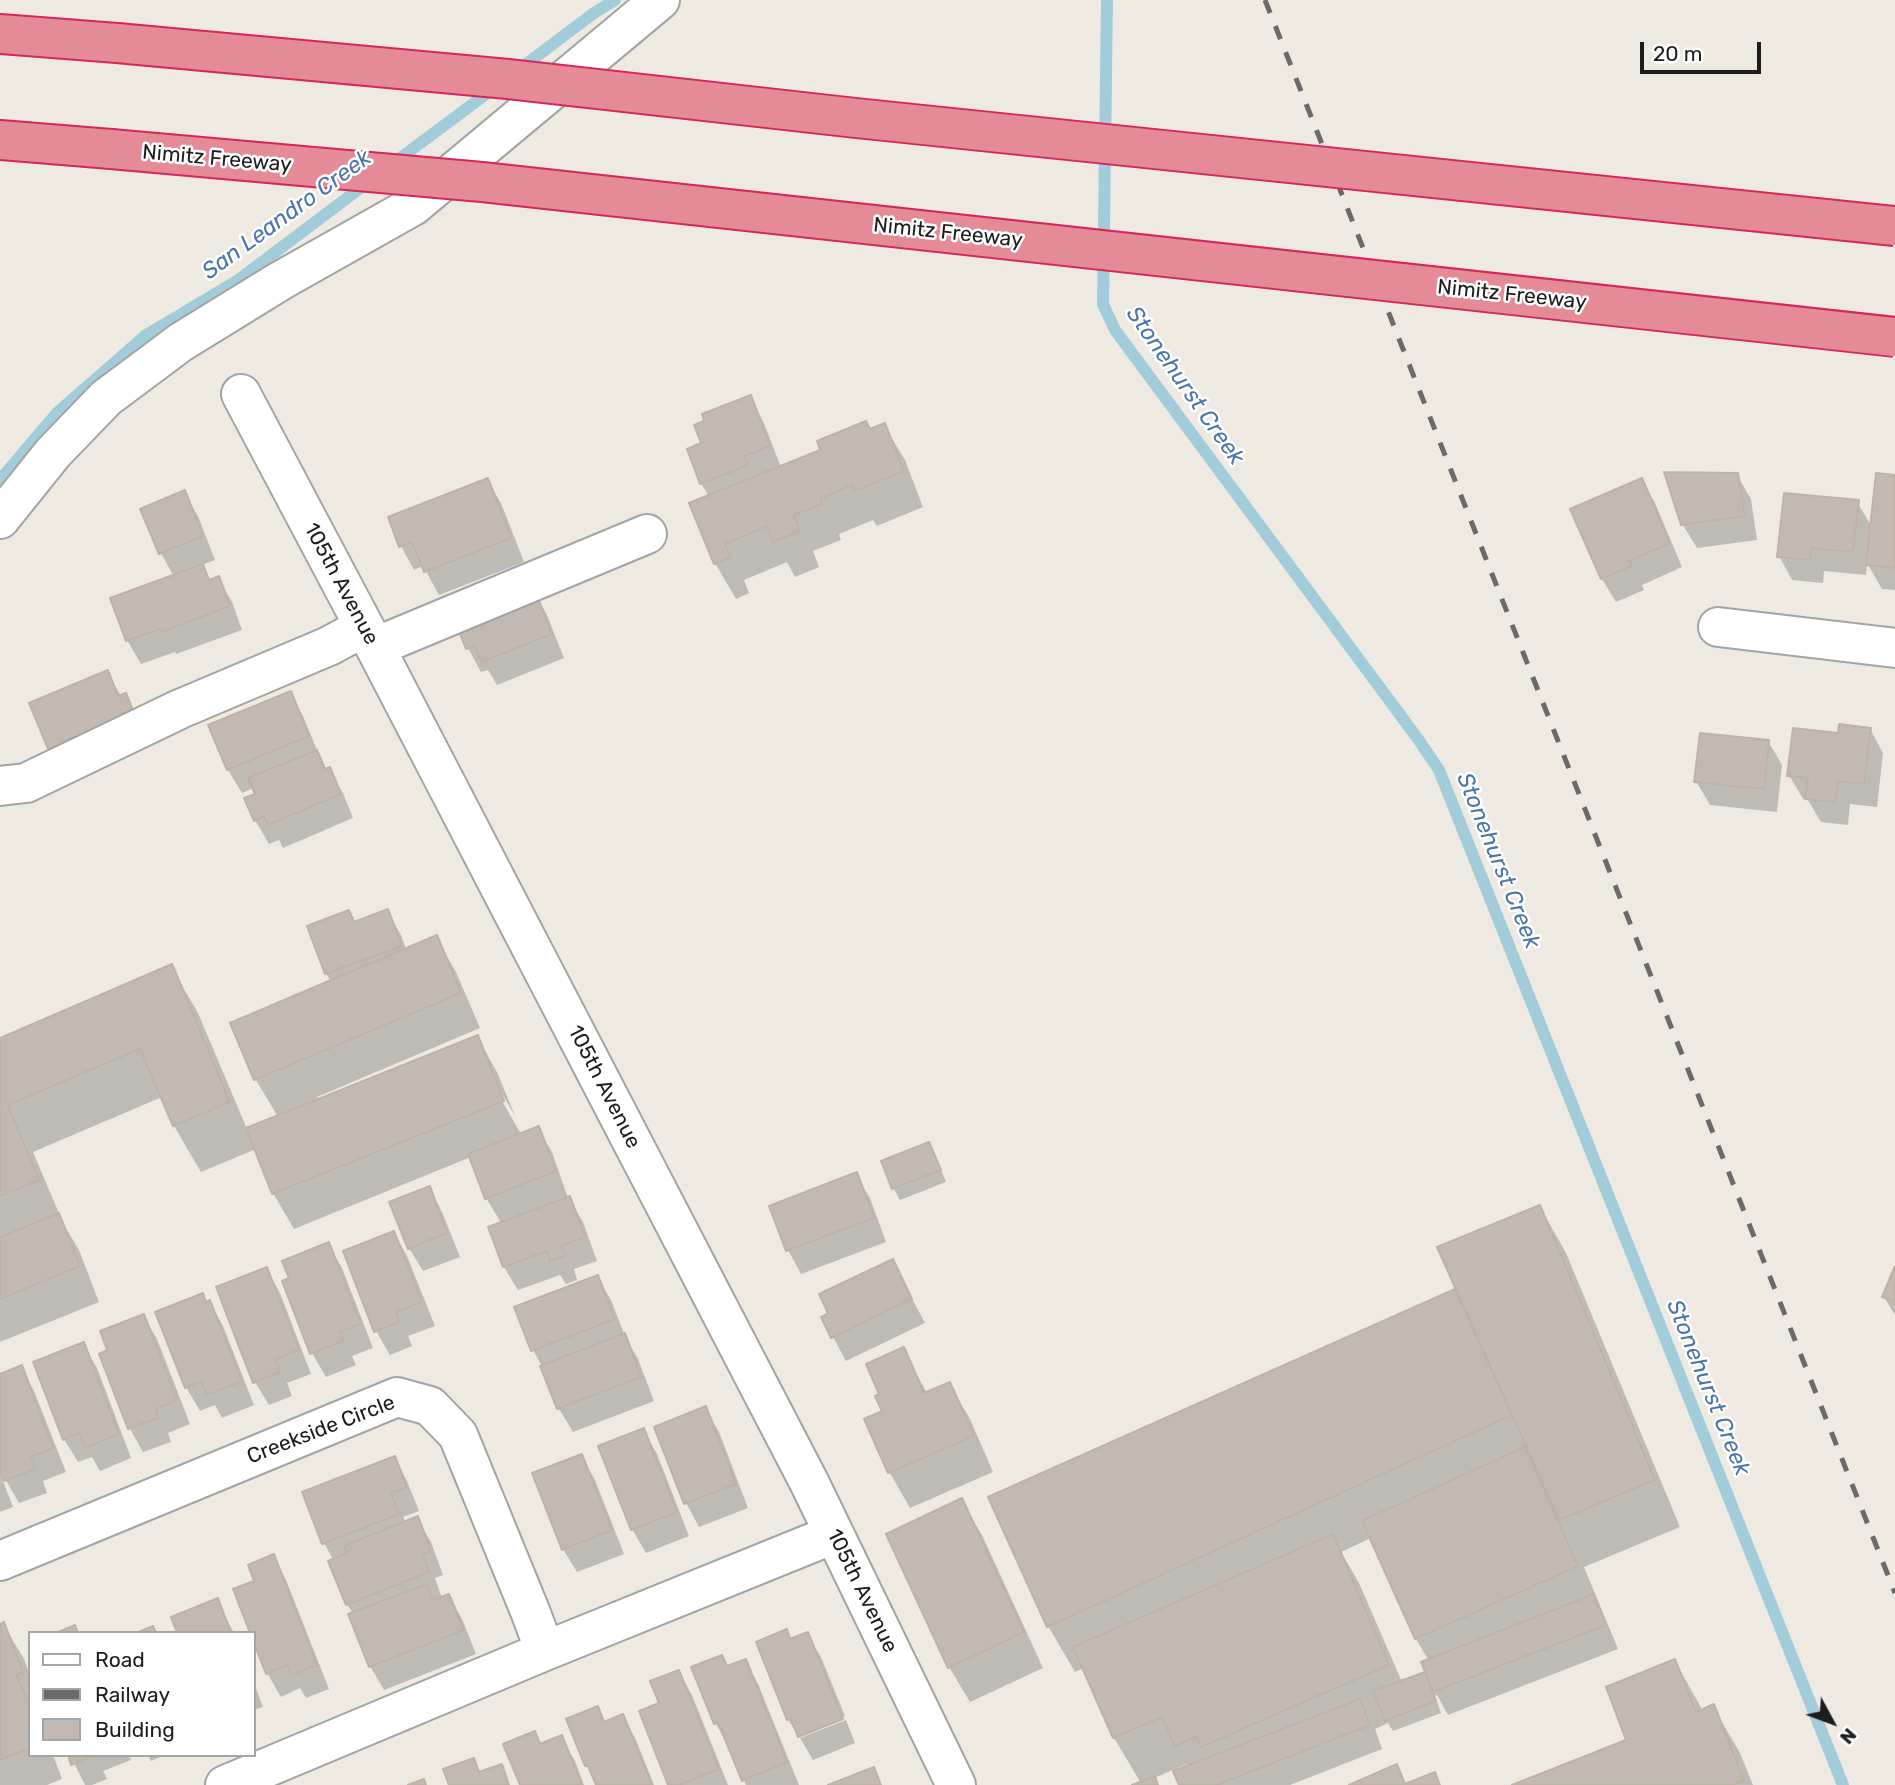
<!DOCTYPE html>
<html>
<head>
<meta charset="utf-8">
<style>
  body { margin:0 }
  #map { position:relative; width:1895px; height:1785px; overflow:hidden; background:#eeeae2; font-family:Rubik,sans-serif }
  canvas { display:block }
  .legend { position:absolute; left:28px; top:1631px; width:228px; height:126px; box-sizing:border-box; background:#fff; border:2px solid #a4a4a4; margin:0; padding:9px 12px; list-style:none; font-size:21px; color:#1c1c1c }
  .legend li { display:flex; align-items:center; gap:14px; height:35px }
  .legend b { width:35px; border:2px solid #a4a4a4 }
  .north { position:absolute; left:1797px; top:1687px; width:70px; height:70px; -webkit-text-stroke:5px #fff; paint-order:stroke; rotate:131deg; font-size:19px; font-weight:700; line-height:28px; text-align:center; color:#1c1c1c }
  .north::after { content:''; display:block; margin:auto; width:24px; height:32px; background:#1c1c1c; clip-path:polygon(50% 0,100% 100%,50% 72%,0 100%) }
  .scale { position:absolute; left:1640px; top:42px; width:121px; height:32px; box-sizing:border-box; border:4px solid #1c1c1c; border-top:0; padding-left:9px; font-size:21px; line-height:24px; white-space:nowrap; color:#1c1c1c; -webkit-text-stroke:5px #fff; paint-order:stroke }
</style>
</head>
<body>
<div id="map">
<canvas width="1895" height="1785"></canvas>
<ul class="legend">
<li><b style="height:9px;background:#fff"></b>Road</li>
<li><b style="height:9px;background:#6a6a6a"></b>Railway</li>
<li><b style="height:19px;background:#c2bab2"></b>Building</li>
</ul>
<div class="north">N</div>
<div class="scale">20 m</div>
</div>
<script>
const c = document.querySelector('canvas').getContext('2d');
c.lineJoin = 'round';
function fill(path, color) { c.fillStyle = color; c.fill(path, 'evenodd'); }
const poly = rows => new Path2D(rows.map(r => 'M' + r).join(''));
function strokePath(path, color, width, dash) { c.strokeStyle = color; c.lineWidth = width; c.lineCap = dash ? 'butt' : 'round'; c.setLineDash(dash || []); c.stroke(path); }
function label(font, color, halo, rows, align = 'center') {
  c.font = font + ' Rubik,sans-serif'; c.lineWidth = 5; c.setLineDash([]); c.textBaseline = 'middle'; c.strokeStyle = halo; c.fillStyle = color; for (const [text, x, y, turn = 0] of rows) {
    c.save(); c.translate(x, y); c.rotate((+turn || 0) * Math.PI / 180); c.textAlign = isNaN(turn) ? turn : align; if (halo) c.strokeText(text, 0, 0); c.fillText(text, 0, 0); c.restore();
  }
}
fill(poly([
  [750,397,763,421,781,467,884,425,905,460,923,507,877,526,873,520,839,534,841,540,813,551,819,567,795,577,787,562,744,580,749,593,736,599,715,563,709,497,701,483,704,444],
  [1737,475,1751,499,1757,540,1697,548,1683,525],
  [1895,477,1895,590,1882,589,1867,563,1866,575,1824,571,1823,583,1792,580,1779,556,1857,502,1872,527],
  [487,480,501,503,524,562,439,595,423,566,414,570,401,546],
  [1641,480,1655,503,1682,567,1642,585,1644,590,1616,602,1602,579,1572,510],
  [184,493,198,516,215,560,202,565,211,581,218,578,232,602,242,630,176,654,175,652,141,664,127,640,174,577,161,553],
  [534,592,547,615,564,658,497,685,488,670,481,672,468,648],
  [107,672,121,696,125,695,139,718,64,774],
  [290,693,303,716,321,760,327,770,329,769,343,793,353,818,283,848,279,840,269,844,255,820,246,799,257,795,254,788,242,793,228,770,210,726],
  [1870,729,1883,753,1877,807,1850,804,1848,825,1821,822,1808,800,1803,799,1789,775,1839,735],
  [1768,741,1782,765,1777,812,1710,805,1696,781],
  [387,911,401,935,406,949,436,937,456,972,480,1028,317,1097,318,1101,477,1037,497,1072,515,1116,501,1092,498,1094,521,1134,538,1128,552,1152,567,1195,583,1222,597,1261,574,1269,577,1280,566,1284,560,1275,518,1290,504,1267,490,1228,502,1224,486,1198,471,1157,294,1229,273,1193,256,1149,201,1172,174,1126,162,1097,33,1152,64,1225,79,1250,99,1302,0,1342,0,1040,171,967,198,1013,247,1129,278,1117,256,1080,233,1024,331,982,326,973,355,924],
  [929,1144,935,1155,946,1182,900,1200,894,1189,883,1162],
  [856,1175,870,1198,886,1242,801,1274,788,1250],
  [429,1188,442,1212,460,1257,423,1271,409,1248],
  [1540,1207,1566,1253,1680,1527,1584,1567,1618,1649,1448,1715,1437,1695,1435,1696,1441,1713,1393,1731,1388,1723,1375,1729,1382,1749,1290,1785,1181,1785,1175,1769,1154,1778,1158,1785,1137,1785,1141,1783,1114,1738,1084,1668,1075,1672,1048,1626,990,1497,1458,1289],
  [1371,1538,1416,1639,1429,1661,1427,1673,1402,1682,1359,1583,1341,1552],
  [1187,1764,1189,1767,1178,1771,1177,1768],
  [394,1233,407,1256,435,1326,408,1336,412,1346,390,1355,376,1331],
  [328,1244,342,1268,373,1348,352,1356,356,1365,326,1377,312,1353,291,1279],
  [892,1261,925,1323,846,1361,823,1318],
  [267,1270,280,1293,311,1374,287,1383,292,1396,269,1405,255,1382],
  [1895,1271,1895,1315,1884,1297],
  [597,1277,611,1300,625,1336,638,1359,654,1401,573,1432,559,1409,543,1368,533,1350,517,1308],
  [202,1296,207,1304,210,1303,223,1326,254,1405,222,1418,215,1405,200,1411,186,1387],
  [143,1316,157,1339,190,1424,168,1433,171,1442,143,1452,130,1429,101,1354,110,1351],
  [83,1345,97,1368,131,1458,100,1471,92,1457,78,1462,64,1439],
  [903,1350,927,1393,949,1384,970,1419,993,1472,910,1508,890,1473,866,1420,884,1412,881,1395],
  [21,1368,34,1391,66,1472,43,1481,47,1493,19,1503,3,1475,1,1476,13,1507,0,1512,0,1375],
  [705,1408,719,1432,748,1508,699,1527,686,1503,656,1428],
  [643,1430,657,1454,689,1536,646,1553,632,1529],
  [581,1456,595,1480,624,1554,577,1572,563,1549],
  [394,1458,407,1481,419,1511,403,1517,406,1523,417,1519,431,1542,443,1575,435,1578,442,1598,449,1596,462,1619,476,1654,384,1690,370,1666,353,1614,347,1604,334,1561,324,1543],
  [961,1500,982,1535,1043,1668,970,1702,949,1667],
  [273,1557,286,1580,329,1689,306,1698,300,1688,281,1697,267,1673,254,1638,256,1582],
  [217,1600,234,1633,179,1633],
  [3,1624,24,1659,30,1675,30,1755,53,1755,62,1779,47,1785,0,1785,0,1625],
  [786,1632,791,1640,807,1634,821,1657,845,1716,799,1735,799,1738,788,1719],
  [745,1661,758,1684,799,1785,746,1785,729,1747,716,1724,694,1668,727,1667],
  [1675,1661,1703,1711,1713,1707,1740,1753,1753,1785,1516,1785,1628,1740],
  [679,1672,692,1695,728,1785,670,1785,661,1704],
  [254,1683,263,1707,254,1710],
  [597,1708,606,1723,623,1716,636,1740,654,1785,598,1785,587,1765],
  [846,1720,855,1743,813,1760,800,1738],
  [534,1733,541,1745,561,1737,575,1761,584,1785,522,1785],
  [70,1755,129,1755,131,1760,103,1771,107,1779,92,1785,85,1785],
  [148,1755,165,1755,151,1761]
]), '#0003');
strokePath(poly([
  [1107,0,1103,304,1115,330,1418,739,1439,770,1843,1785],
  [517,71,594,13,615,0],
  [391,165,497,86],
  [0,480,58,412,145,336,237,281,371,180]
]), '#a3ccdb', 12);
const building = poly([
  [751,395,770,446,744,456,748,465,700,484,687,449,701,443,694,425,704,421,702,414,751,395],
  [866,421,870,429,885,423,904,471,855,491,852,485,820,499,822,504,794,515,800,531,773,542,767,526,725,544,731,557,714,564,689,503,820,450,817,441,866,421],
  [1664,472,1738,473,1745,516,1681,525,1664,472],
  [1876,473,1895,475,1895,568,1866,565,1876,473],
  [488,478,511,538,424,572,412,542,399,547,388,517,488,478],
  [1642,478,1670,543,1629,561,1632,566,1601,579,1570,509,1642,478],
  [185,490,203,536,159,554,140,509,185,490],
  [1784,493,1859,500,1853,552,1811,548,1810,560,1777,557,1784,493],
  [203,564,209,580,219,576,230,606,161,632,160,629,126,641,110,598,203,564],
  [535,590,552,634,481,662,475,646,466,649,455,621,535,590],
  [108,670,118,696,126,693,135,715,49,751,29,703,108,670],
  [291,691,309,736,227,770,208,725,291,691],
  [1839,724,1871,728,1864,784,1838,781,1835,802,1805,799,1808,778,1787,776,1793,728,1838,733,1839,724],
  [1700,733,1769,740,1764,789,1694,782,1700,733],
  [317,750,325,769,330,767,341,794,268,825,264,817,254,821,244,798,255,794,248,778,317,750],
  [388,909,402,946,325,974,307,926,349,910,354,922,388,909],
  [437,935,461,993,254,1080,230,1023,437,935],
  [172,964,230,1102,173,1126,140,1049,8,1105,39,1180,0,1196,0,1038,172,964],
  [478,1035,504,1101,272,1194,246,1128,478,1035],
  [539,1126,556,1171,485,1199,468,1154,539,1126],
  [929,1142,941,1170,892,1189,881,1161,929,1142],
  [857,1172,874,1218,786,1251,769,1206,857,1172],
  [430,1186,447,1233,408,1249,389,1202,430,1186],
  [570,1196,585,1237,561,1246,565,1256,550,1261,547,1251,503,1267,488,1227,570,1196],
  [1540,1205,1655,1480,1559,1520,1437,1247,1540,1205],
  [59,1213,80,1266,0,1299,0,1237,59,1213],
  [394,1231,422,1302,396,1312,400,1322,374,1332,343,1251,394,1231],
  [329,1242,361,1324,340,1332,344,1341,310,1354,282,1281,289,1278,282,1261,329,1242],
  [893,1259,912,1299,831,1338,821,1317,828,1313,819,1294,893,1259],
  [1895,1266,1895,1302,1882,1297,1895,1266],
  [267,1267,299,1350,275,1359,280,1372,253,1383,216,1287,267,1267],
  [598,1275,615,1319,531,1351,514,1307,598,1275],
  [1455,1289,1512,1415,1047,1627,988,1497,1455,1289],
  [203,1293,206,1302,210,1300,242,1381,207,1395,202,1381,185,1388,155,1312,203,1293],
  [144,1314,177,1400,156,1409,158,1418,128,1429,99,1354,107,1350,100,1331,144,1314],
  [625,1333,641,1377,557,1409,540,1366,625,1333],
  [84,1342,119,1434,85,1448,79,1433,63,1440,33,1362,84,1342],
  [904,1347,924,1393,950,1382,974,1436,888,1473,864,1419,882,1411,875,1396,879,1394,866,1364,904,1347],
  [22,1365,53,1448,31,1457,35,1469,4,1481,0,1470,0,1374,22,1365],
  [706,1406,736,1484,684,1504,654,1427,706,1406],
  [644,1428,677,1512,631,1530,598,1446,644,1428],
  [1525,1447,1578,1566,1415,1639,1362,1521,1525,1447],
  [582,1454,612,1530,562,1550,532,1473,582,1454],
  [395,1456,407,1487,391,1493,399,1514,322,1544,302,1492,395,1456],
  [962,1498,1024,1632,948,1668,886,1534,962,1498],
  [418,1516,431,1551,423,1554,429,1572,346,1605,328,1561,348,1553,344,1546,418,1516],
  [1333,1534,1389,1665,1201,1747,1196,1737,1175,1746,1162,1717,1113,1738,1073,1647,1333,1534],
  [274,1554,317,1665,291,1675,287,1665,266,1674,254,1643,254,1633,250,1633,233,1589,254,1581,248,1565,274,1554],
  [427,1584,433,1600,449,1594,464,1630,369,1667,348,1614,427,1584],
  [1594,1594,1606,1625,1433,1692,1421,1662,1594,1594],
  [218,1598,231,1633,177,1633,171,1617,218,1598],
  [4,1622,23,1672,17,1675,30,1707,30,1748,0,1760,0,1624,4,1622],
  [75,1625,78,1633,56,1633,75,1625],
  [153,1626,156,1633,136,1633,153,1626],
  [787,1629,790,1639,808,1632,843,1719,798,1737,791,1718,787,1720,756,1642,787,1629],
  [722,1655,727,1666,746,1659,787,1762,742,1781,718,1722,714,1724,691,1667,722,1655],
  [1675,1659,1696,1712,1714,1704,1744,1780,1732,1785,1512,1785,1626,1740,1606,1687,1675,1659],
  [679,1670,719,1769,679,1785,668,1785,639,1711,659,1703,650,1681,679,1670],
  [1425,1672,1436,1701,1385,1721,1373,1691,1425,1672],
  [1360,1699,1370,1725,1217,1785,1179,1785,1173,1771,1360,1699],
  [598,1706,604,1722,623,1714,652,1785,596,1785,588,1766,585,1766,566,1719,598,1706],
  [535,1731,540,1744,562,1735,582,1785,520,1785,503,1744,535,1731],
  [68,1755,95,1755,71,1765,68,1755],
  [474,1758,479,1772,502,1764,509,1785,449,1785,443,1769,474,1758],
  [1397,1764,1405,1784,1435,1772,1440,1785,1349,1785,1397,1764],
  [874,1767,881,1785,828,1785,874,1767],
  [1155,1776,1158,1785,1132,1785,1155,1776],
  [424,1779,426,1785,408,1785,424,1779]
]);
fill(building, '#c2bab2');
strokePath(building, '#bfb2a5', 2);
const minor = poly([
  [241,394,375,647,809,1482,956,1785],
  [0,519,53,453,106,398,181,342,280,281,413,206,660,0],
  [1718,627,1895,648],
  [375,647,647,534],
  [0,786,26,783,180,709,329,646,364,627],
  [0,1561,397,1397,430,1406,458,1435,530,1611,545,1651],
  [225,1785,545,1651,834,1534]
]);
const highway = poly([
  [0,34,117,43],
  [0,140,111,149]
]);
strokePath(minor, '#a3a3a3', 42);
strokePath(highway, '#d5265a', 42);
strokePath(minor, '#fff', 38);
strokePath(highway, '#e58a97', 38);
strokePath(poly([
  [1265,0,1895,1593]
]), '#6a6a6a', 5, [14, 14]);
const highwayBridge = poly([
  [117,43,508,79,856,118,1895,226],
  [111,149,482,182,1895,337]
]);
strokePath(highwayBridge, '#d5265a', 42, []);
strokePath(highwayBridge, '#e58a97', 38);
label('21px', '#1c1c1c', '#fff', [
  ["Nimitz Freeway",217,159,5],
  ["Nimitz Freeway",948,233,6],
  ["Nimitz Freeway",1512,295,6],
  ["105th Avenue",341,584,62],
  ["105th Avenue",604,1087,63],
  ["Creekside Circle",321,1430,-21],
  ["105th Avenue",862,1591,64]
]);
label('italic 23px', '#4b76aa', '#fff', [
  ["San Leandro Creek",287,215,-36],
  ["Stonehurst Creek",1185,386,55],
  ["Stonehurst Creek",1498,861,68],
  ["Stonehurst Creek",1708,1388,68]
]);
</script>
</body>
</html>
